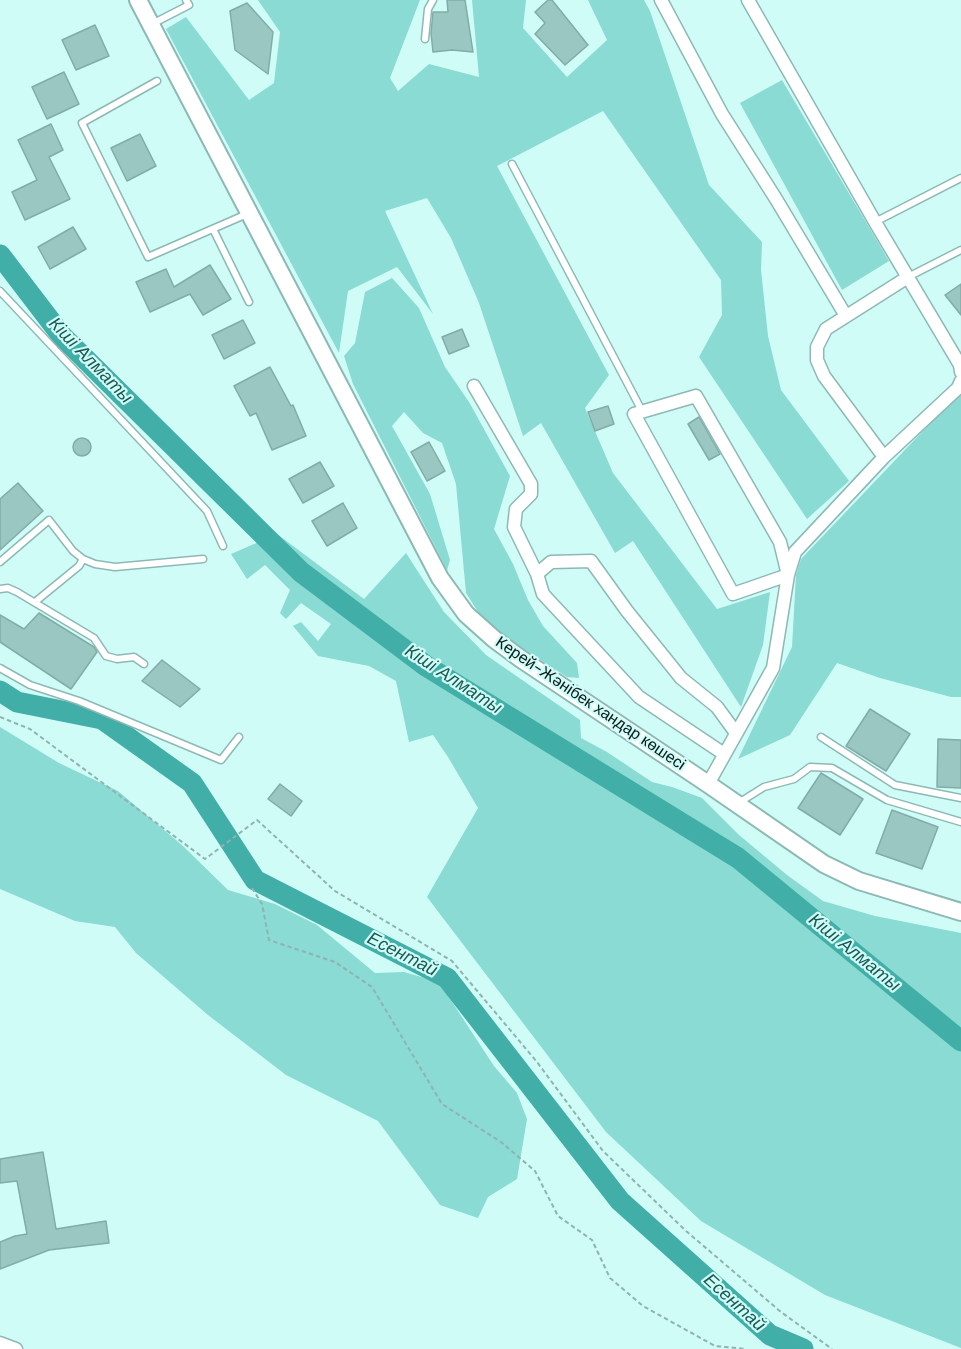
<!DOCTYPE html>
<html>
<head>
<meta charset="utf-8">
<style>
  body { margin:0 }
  canvas { display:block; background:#cffcf7 }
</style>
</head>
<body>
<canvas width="961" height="1349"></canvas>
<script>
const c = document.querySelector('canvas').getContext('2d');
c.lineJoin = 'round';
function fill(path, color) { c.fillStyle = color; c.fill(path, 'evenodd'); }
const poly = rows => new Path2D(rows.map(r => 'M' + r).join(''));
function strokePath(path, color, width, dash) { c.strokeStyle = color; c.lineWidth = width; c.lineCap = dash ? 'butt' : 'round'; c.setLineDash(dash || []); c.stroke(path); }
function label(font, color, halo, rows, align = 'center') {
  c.font = font + ' "DM Sans",sans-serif'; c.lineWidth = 4.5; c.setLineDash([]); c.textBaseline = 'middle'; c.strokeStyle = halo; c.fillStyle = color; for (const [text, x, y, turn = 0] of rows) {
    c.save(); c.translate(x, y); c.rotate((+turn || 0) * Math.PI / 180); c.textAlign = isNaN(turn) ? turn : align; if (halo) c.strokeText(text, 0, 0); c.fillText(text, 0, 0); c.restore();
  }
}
fill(poly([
  [258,0,420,0,390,78,398,91,429,64,479,77,472,0,526,0,523,28,567,77,607,40,588,0,644,0,650,11,709,185,762,242,761,270,768,336,781,390,849,481,807,519,699,357,722,315,721,280,603,111,497,166,609,375,585,408,613,473,717,609,770,592,763,645,741,707,633,541,615,553,541,423,523,436,479,303,451,238,427,198,385,211,433,314,397,267,348,291,339,353,166,29,186,17,249,100,274,83,280,32],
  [782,80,889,261,842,290,740,103],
  [392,278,419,308,445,367,469,402,510,476,494,529,513,564,528,600,543,626,577,663,579,678,567,677,511,641,480,615,466,593,456,484,442,443,423,433,404,412,392,426,430,494,450,560,447,570,353,384,344,356,355,343,365,292],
  [961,391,961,697,951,697,880,678,837,663,790,735,738,759,792,647,796,575,801,559],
  [277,534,364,599,406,553,444,612,486,655,580,720,581,738,607,752,652,782,672,787,702,798,739,835,787,875,823,901,875,916,961,933,961,1348,825,1295,701,1221,606,1132,427,897,478,808,448,757,433,735,409,742,396,681,369,666,318,656,293,626,301,622,318,641,331,624,301,603,286,619,280,613,290,590,265,565,247,579,231,554],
  [0,727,59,763,118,791,183,846,228,890,275,904,317,925,375,973,404,972,439,982,494,1066,517,1093,527,1119,517,1179,488,1197,478,1218,440,1205,378,1121,286,1075,208,1015,136,953,115,927,75,921,0,889]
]), '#89dbd4');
strokePath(poly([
  [0,255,62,336,301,572,426,666,738,858,961,1041],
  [0,691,17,702,102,719,192,783,255,880,447,978,620,1201,770,1335,803,1349]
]), '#41afa7', 21);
const building = poly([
  [447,0,465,0,473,52,452,50,433,52,431,33,433,12,448,12,447,0],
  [548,0,552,0,588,45,565,65,535,34,545,23,535,12,548,0],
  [247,3,273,32,268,74,235,50,230,11,247,3],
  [95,25,109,56,76,70,62,40,95,25],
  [64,72,79,104,47,119,32,87,64,72],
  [51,124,63,150,49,157,70,199,25,220,12,192,37,180,18,140,51,124],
  [140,134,156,166,127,181,111,148,140,134],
  [73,227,86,249,50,269,38,247,73,227],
  [210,265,231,299,203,315,190,294,150,312,136,282,166,269,174,287,210,265],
  [961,284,961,315,945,295,961,284],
  [243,320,255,343,224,359,212,335,243,320],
  [462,329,469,346,449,354,442,337,462,329],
  [270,367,291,406,293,405,306,436,272,450,256,413,250,416,234,386,270,367],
  [608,406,614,424,595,431,588,412,608,406],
  [699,417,720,454,709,460,688,424,699,417],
  '73 447a9 9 0 1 1 18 0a9 9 0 1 1-18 0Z',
  [429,442,445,471,427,481,411,452,429,442],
  [320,462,334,486,303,503,289,479,320,462],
  [18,483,43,511,0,550,0,499,18,483],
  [343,503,357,528,327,546,312,521,343,503],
  [39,613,94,647,97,652,71,689,0,642,0,615,24,629,39,613],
  [162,660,200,689,180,707,142,681,162,660],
  [870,709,910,734,886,771,846,746,870,709],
  [938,739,961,740,961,788,937,787,938,739],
  [821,773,863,799,840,835,798,808,821,773],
  [280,784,302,801,291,816,268,799,280,784],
  [892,810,938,827,922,869,876,853,892,810],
  [43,1152,56,1229,106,1221,109,1243,49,1250,0,1269,0,1242,15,1236,27,1234,17,1181,0,1183,0,1159,43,1152]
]);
fill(building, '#9ac7c2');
strokePath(building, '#81aca8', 1.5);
const lane = poly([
  [152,24,189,5,186,0],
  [425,39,428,9,433,0],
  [157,81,82,123,148,257,247,214],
  [512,164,642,411],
  [875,222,961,178],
  [213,229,249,302],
  [908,277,961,250],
  [0,291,207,511,223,546],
  [0,562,49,520,73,551,83,559,95,564,115,567,203,559],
  [0,589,8,588,17,592,94,638,106,656,117,659,134,657,144,664],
  [35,602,79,566,83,559],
  [0,668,30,685,79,701,221,760,239,737],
  [821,737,895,785,961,798],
  [740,802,764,787,794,779,810,767,832,768,887,800,961,822]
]);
const street = poly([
  [661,0,722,114,776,199,846,316],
  [748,0,875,222,960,365,961,372],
  [474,386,531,484,531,494,516,509,514,527,537,574,543,594,639,697,724,754],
  [696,396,780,542,788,575,733,594,634,414,696,396],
  [884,457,824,376,817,360,817,347,826,329,908,277],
  [537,574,551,562,591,561,627,611,681,678,717,707,736,733],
  [708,784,773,668,788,575,795,552,884,457,958,388,961,381],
  [0,1343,16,1349]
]);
const secondary = poly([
  [138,0,440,578,466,614,494,639,521,659,708,784,824,864,859,881,961,912]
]);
strokePath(lane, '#8db9b4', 9);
strokePath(street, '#8db9b4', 15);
strokePath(secondary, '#8db9b4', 20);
strokePath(poly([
  [0,717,30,729,205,859,257,820,335,891,452,961,537,1062,603,1151,686,1231,781,1312,832,1349],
  [252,888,262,904,269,940,335,962,372,987,442,1104,501,1142,535,1171,558,1216,592,1240,610,1278,643,1306,715,1346,746,1349]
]), '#8fb3b0', 2, [4.5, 3]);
strokePath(lane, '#fff', 6);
strokePath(street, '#fff', 12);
strokePath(secondary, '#fff', 16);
label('16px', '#0a1b1a', '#cffcf7', [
  ["Керей-Жәнібек хандар көшесі",590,704,34]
]);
label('italic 18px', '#1b5854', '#cffcf7', [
  ["Кіші Алматы",90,361,46],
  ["Кіші Алматы",453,680,33],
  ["Кіші Алматы",854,953,39],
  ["Есентай",402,955,27],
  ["Есентай",734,1303,42]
]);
</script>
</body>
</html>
